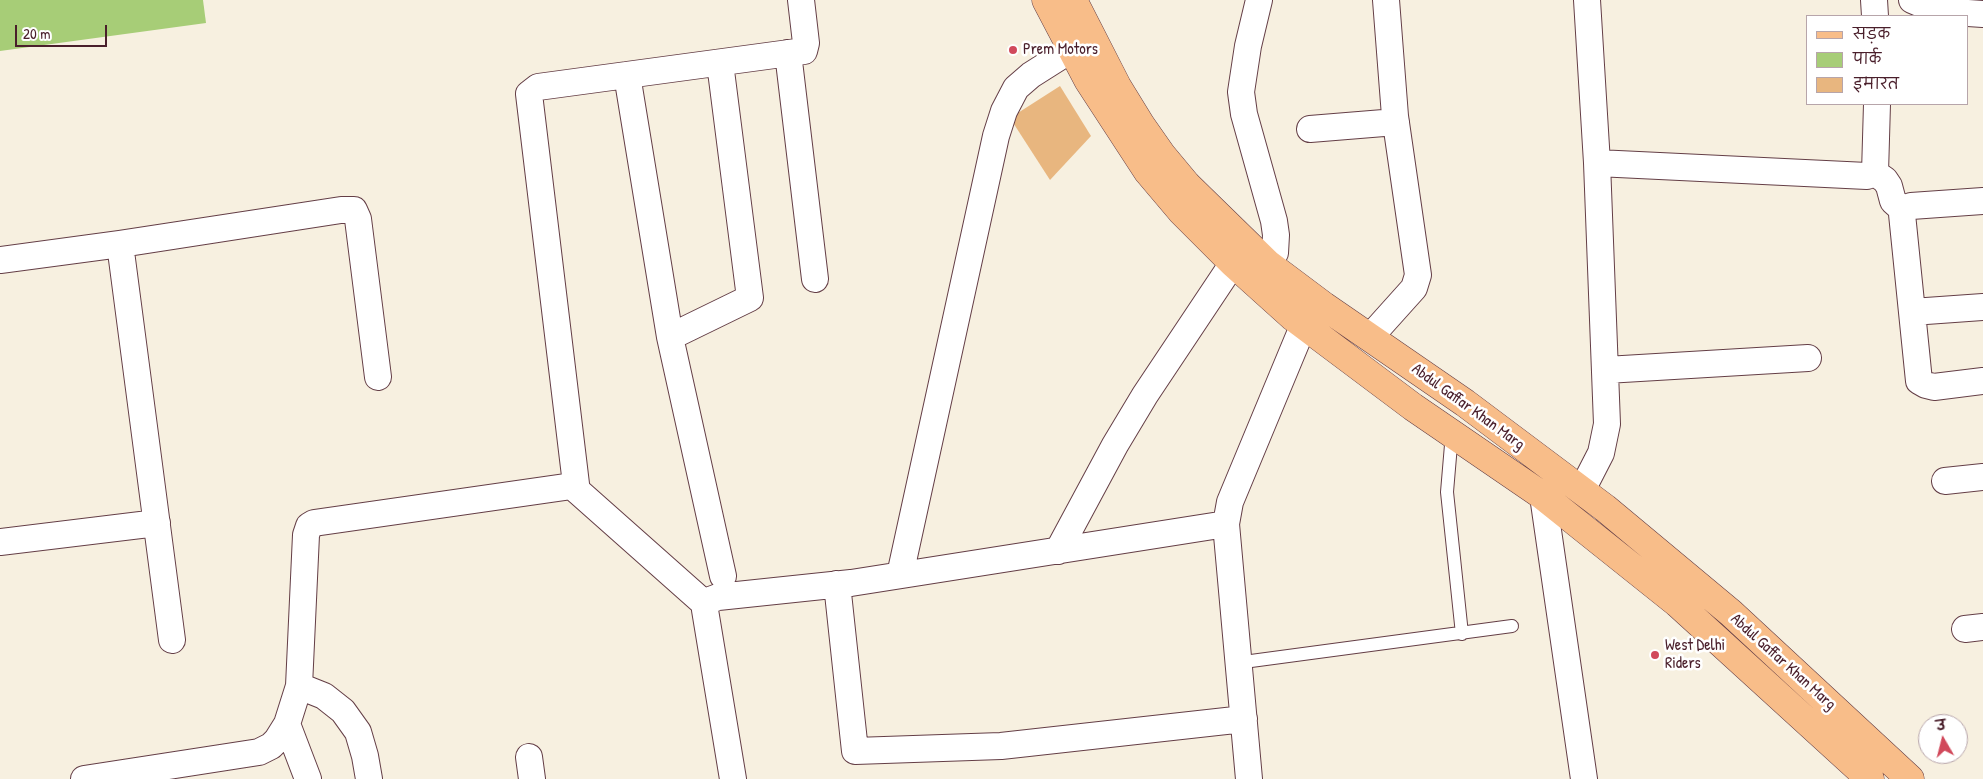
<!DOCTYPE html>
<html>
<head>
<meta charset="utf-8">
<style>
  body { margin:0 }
  #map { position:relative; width:1983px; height:779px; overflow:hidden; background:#f7f0e0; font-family:"Patrick Hand","Playpen Sans Deva",sans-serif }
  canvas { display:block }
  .legend { position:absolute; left:1806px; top:15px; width:162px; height:90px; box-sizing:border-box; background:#fff; border:1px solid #b7a5aa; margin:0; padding:6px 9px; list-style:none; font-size:15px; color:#4a1f2b }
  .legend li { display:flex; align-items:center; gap:10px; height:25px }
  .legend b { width:25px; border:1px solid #b7a5aa }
  .north { position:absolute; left:1918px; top:714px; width:50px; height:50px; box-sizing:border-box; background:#fff; border:1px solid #b7a5aa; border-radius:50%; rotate:352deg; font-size:14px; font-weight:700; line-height:20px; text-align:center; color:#4a1f2b }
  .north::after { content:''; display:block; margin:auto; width:18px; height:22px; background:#d1495b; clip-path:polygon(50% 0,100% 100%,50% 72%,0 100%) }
  .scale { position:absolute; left:15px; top:25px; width:92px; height:22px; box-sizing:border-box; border:2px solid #4a1f2b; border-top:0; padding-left:6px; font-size:15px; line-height:18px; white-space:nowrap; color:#4a1f2b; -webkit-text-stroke:4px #fff; paint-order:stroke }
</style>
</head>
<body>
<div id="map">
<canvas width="1983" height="779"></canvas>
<ul class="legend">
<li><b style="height:6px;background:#f8bd89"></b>सड़क</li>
<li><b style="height:14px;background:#a7cd77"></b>पार्क</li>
<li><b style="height:14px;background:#e8b67f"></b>इमारत</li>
</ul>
<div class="north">उ</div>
<div class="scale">20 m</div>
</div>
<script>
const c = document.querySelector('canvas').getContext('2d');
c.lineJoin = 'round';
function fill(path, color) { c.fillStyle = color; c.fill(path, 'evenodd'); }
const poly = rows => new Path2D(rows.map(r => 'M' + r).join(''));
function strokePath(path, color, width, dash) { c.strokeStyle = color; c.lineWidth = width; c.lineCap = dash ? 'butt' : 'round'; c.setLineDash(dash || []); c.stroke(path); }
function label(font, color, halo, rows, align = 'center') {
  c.font = font + ' "Patrick Hand",sans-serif'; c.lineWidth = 5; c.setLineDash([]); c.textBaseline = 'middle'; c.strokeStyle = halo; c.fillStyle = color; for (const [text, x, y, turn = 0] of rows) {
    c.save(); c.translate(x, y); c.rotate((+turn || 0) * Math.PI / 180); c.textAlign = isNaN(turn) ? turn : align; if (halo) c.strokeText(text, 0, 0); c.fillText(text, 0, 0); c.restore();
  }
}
fill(poly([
  [0,0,203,0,206,23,0,51]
]), '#a7cd77');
fill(poly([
  [1060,86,1091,136,1050,180,1010,118]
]), '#e8b67f');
const lane = poly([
  [1452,433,1447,492,1462,634],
  [1251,661,1512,626]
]);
const street = poly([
  [1259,0,1248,46,1241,92,1244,114,1274,221,1276,235,1275,253,1268,264],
  [1874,0,1875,16],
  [1912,0,1938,11,1983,14],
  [788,53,815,279],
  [627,75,670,337,723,576],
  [1310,129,1396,122],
  [1597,163,1867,176,1875,173],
  [1875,173,1877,104],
  [1875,173,1885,180,1889,186,1893,201,1903,210],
  [1983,201,1911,206,1903,210,1902,214,1919,381,1926,385,1934,387,1983,381],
  [120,244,172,640],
  [0,260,120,244,341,210,354,210,358,219,378,377],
  [1912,312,1983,307],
  [670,337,750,298,720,63],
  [1370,337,1414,288,1418,275,1395,116,1386,0],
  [1606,370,1808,358],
  [1945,481,1983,477],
  [572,486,705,604],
  [1582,490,1601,453,1607,424,1597,163,1587,0],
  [1543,496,1584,779],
  [0,542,157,523],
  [1058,551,1115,445,1145,395,1233,263],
  [900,575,996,136,1004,111,1016,88,1031,75,1072,49],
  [837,584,855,751,1001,746,1244,719],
  [1965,629,1983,627],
  [299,686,324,696,343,711,358,732,365,756,369,779],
  [287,724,308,779],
  [529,757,532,779],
  [84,779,259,752,271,746,277,740,287,724,299,686,306,535,309,526,314,523,572,486,576,484,529,94,538,87,804,51,806,43,801,0],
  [733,779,705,610,705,604,710,600,718,597,851,583,1226,524],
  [1249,779,1226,524,1230,502,1304,324]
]);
const primary = poly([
  [1046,0,1088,80,1148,172,1181,211,1233,263,1293,317,1413,407,1543,496,1677,603,1870,779],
  [1073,0,1117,86,1141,125,1162,155,1187,185,1268,264,1324,306,1465,403,1605,508,1731,613,1910,779]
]);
strokePath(lane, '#643e46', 14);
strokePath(street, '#643e46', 28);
strokePath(primary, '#643e46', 29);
strokePath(lane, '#fff', 12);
strokePath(street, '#fff', 26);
strokePath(primary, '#f8bd89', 28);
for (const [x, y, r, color] of [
  [1013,50,5,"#d1495b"],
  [1655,655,5,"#d1495b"]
]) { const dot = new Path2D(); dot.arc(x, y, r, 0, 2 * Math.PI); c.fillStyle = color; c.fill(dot); strokePath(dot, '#fff', 2); }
label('16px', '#4a1f2b', '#fff', [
  ["Prem Motors",1023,50],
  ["West Delhi",1665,646],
  ["Riders",1665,664]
], 'left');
label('16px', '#4a1f2b', '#fff', [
  ["Abdul Gaffar Khan Marg",1468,407,36],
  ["Abdul Gaffar Khan Marg",1783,662,42]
]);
</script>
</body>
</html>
